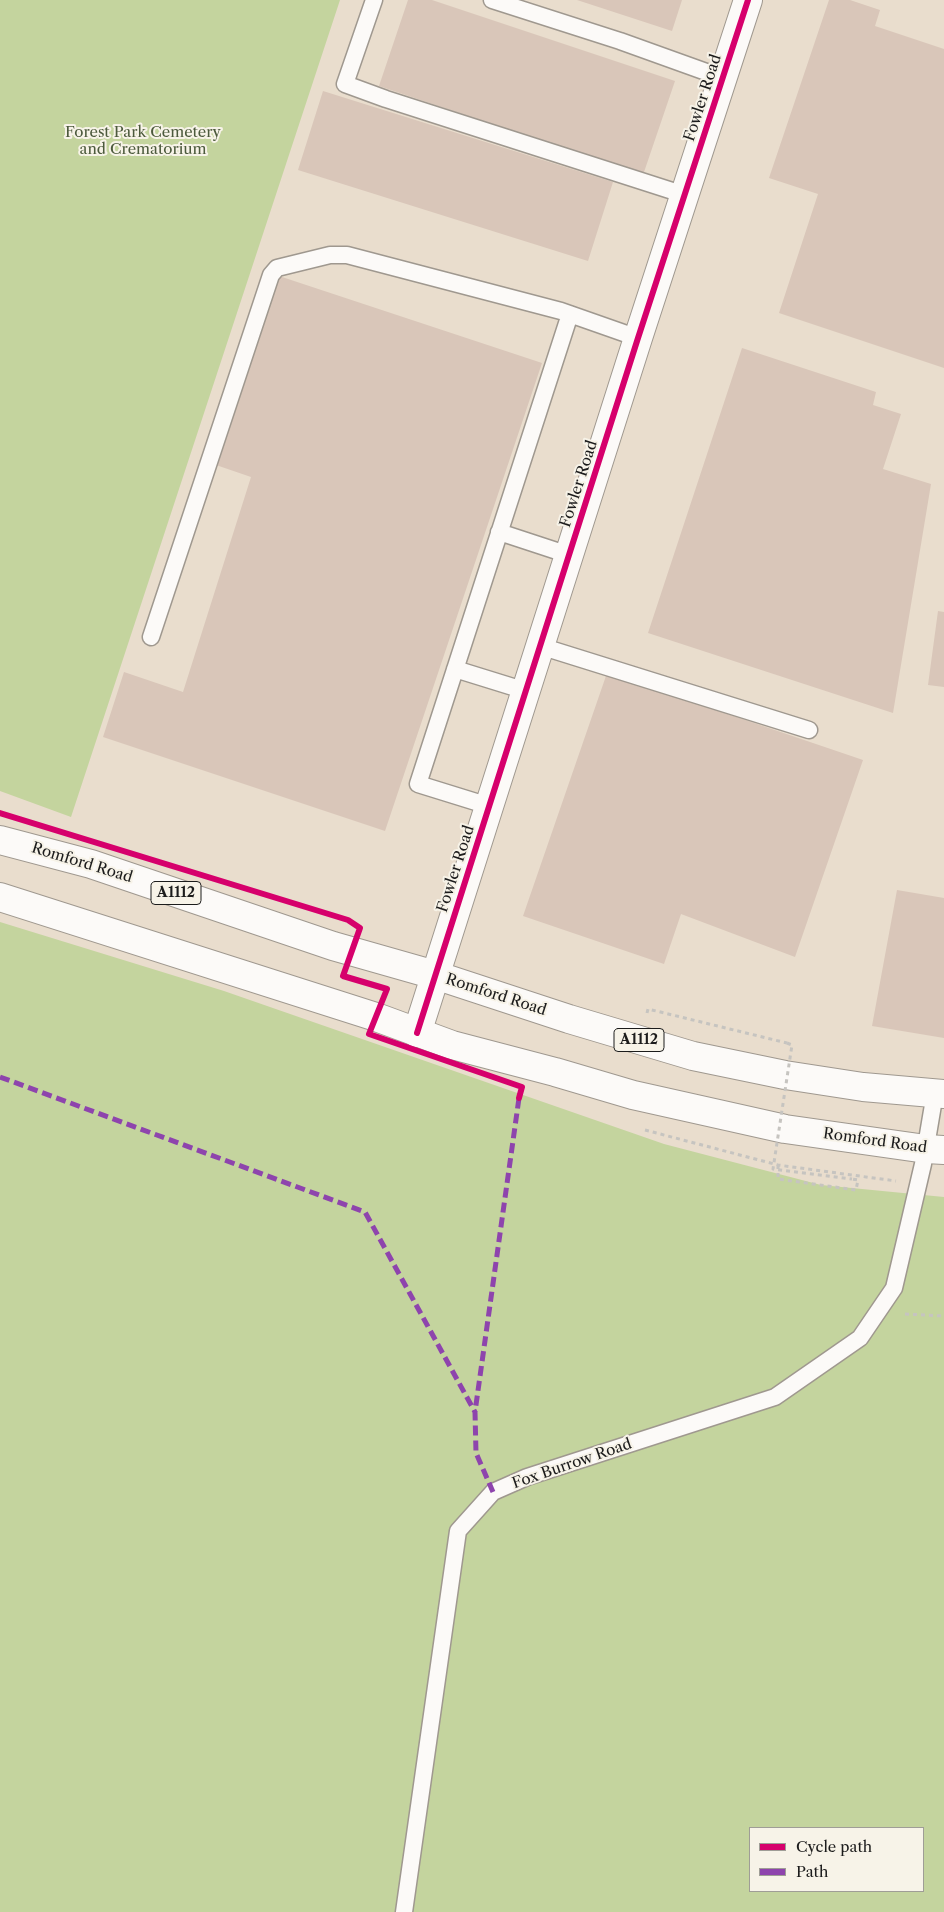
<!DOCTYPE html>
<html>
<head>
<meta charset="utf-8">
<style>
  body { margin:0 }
  #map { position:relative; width:944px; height:1912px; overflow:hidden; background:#e9ddcd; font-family:"Libre Caslon Text",serif }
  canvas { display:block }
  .legend { position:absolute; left:749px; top:1827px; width:175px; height:65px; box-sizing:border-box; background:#f7f3e8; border:1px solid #9f9d96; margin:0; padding:6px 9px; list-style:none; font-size:15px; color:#1c1c1c }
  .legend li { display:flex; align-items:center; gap:10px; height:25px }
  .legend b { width:25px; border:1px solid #9f9d96 }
</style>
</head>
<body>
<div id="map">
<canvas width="944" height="1912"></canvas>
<ul class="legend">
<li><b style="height:6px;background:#d6006c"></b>Cycle path</li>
<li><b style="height:6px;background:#8e44ad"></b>Path</li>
</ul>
</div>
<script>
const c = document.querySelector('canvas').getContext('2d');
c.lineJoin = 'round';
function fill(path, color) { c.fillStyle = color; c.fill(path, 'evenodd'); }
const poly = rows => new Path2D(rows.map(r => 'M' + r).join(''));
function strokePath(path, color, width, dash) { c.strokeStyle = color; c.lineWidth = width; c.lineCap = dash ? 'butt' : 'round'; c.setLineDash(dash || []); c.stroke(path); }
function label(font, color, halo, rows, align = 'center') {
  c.font = font + ' "Libre Caslon Text",serif'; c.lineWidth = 4; c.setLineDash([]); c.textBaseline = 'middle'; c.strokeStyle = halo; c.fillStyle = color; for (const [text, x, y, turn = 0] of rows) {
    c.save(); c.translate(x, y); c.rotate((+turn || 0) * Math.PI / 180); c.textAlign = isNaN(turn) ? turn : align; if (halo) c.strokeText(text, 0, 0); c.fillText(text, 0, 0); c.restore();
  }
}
fill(poly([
  [0,0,340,0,71,817,0,791],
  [0,922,224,991,664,1144,821,1185,944,1197,944,1912,0,1912],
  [750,1828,923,1828,923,1891,750,1891]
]), '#c4d49e');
fill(poly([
  [408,0,432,0,675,81,643,175,379,86],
  [577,0,682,0,672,31],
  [829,0,850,0,880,10,875,26,944,49,944,368,779,313,818,194,769,178],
  [323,91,613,182,588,261,298,170],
  [279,276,542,363,385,831,103,737,124,672,183,692,251,477,216,465],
  [742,348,876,392,873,405,901,414,883,469,931,484,893,713,648,633],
  [938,611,944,612,944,687,928,685],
  [607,673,863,760,795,957,681,914,664,964,523,916],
  [897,890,944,898,944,1038,872,1026]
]), '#d9c6b9');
const lane = poly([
  [374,0,345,84,386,99,685,195],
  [492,0,620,41,723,78],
  [499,532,569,555],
  [151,637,271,275,277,268,330,255,347,255,561,311,638,338],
  [540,646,809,730],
  [455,669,526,691],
  [489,806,418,784,570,314],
  [404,1912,458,1531,493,1492,527,1477,775,1397,860,1338,894,1288,923,1164,935,1093]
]);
const street = poly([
  [417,1033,638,338,748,0]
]);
const primary = poly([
  [0,840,91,864,333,946,435,975,569,1019,693,1056,785,1075,863,1087,944,1094],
  [0,897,376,1017,452,1045,555,1072,633,1095,785,1129,926,1149,944,1150]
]);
strokePath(lane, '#9f988f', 19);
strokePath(street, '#9f988f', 30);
strokePath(primary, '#9f988f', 30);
strokePath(poly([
  [647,1013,648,1009,787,1043],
  [645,1130,778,1165,896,1181],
  [778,1165,778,1179,856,1190,858,1180,852,1179],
  [905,1314,944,1316]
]), '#c6c4c0', 3, [4, 4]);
strokePath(lane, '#fcfaf8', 16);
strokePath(street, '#fcfaf8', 28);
strokePath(primary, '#fcfaf8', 28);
strokePath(poly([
  [787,1043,792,1045,773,1169,852,1179]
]), '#c6c4c0', 3, [4, 4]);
strokePath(poly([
  [0,1077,365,1212,475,1412],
  [493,1492,476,1453,475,1412,519,1098]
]), '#8e44ad', 5, [10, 5]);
strokePath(poly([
  [0,813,348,920,360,928,343,976,387,989,369,1034,522,1087,519,1098],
  [417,1033,638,338,748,0]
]), '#d6006c', 6);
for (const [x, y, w] of [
  [176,893,50],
  [639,1040,50]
]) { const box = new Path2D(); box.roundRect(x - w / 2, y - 11.5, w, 23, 4); c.fillStyle = '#f7f3e8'; c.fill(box); strokePath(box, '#1c1c1c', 1); }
label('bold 14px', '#1c1c1c', null, [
  ["A1112",176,893],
  ["A1112",639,1040]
]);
label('15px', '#1c1c1c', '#f7f3e8', [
  ["Fowler Road",703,98,-72],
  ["Fowler Road",579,484,-72],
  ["Romford Road",82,863,17],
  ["Fowler Road",456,869,-72],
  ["Romford Road",496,995,18],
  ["Romford Road",875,1141,8],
  ["Fox Burrow Road",572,1464,-19]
]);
label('15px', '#4c5a3c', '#f7f3e8', [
  ["Forest Park Cemetery",143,133],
  ["and Crematorium",143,150]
]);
</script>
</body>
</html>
